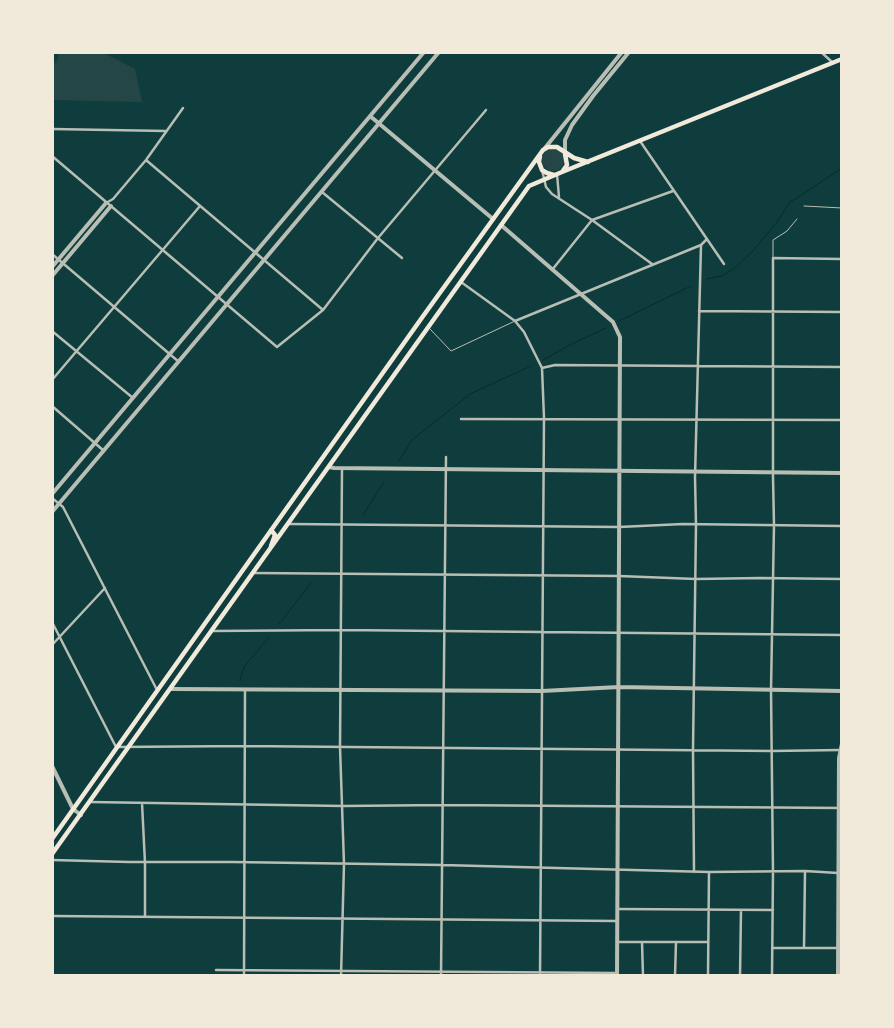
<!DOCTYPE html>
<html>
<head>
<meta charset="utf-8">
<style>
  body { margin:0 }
  #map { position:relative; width:894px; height:1028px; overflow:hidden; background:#0f3d3e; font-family:Karla,sans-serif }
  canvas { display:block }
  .frame { position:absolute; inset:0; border:54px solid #f1e9da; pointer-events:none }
</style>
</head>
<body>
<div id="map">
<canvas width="894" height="1028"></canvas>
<div class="frame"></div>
</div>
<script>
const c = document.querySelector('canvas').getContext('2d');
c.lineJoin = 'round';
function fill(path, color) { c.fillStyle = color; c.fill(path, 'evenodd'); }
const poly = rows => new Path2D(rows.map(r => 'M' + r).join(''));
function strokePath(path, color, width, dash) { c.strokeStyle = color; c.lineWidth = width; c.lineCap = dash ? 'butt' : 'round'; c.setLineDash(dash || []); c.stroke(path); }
fill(poly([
  [102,52,135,69,142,102,53,100,53,64,57,62,59,53],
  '542 160a11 11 0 1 1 22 0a11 11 0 1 1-22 0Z'
]), '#244646');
strokePath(poly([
  [706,279,722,276,736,267,752,252,777,222,789,203,842,168],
  [619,321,691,286],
  [543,360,572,344,606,328],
  [399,461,412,440,470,394,531,366],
  [363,515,384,482],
  [279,624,311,583],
  [240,681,244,667,269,637]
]), '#0a2a2b', 1);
strokePath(poly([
  [804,206,842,208],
  [773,257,773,240,787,231,797,219],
  [430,329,451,351,515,321]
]), '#b8beb3', 1);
strokePath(poly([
  [821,52,832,62],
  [52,129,166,131],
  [640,141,724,264],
  [52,156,277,347,323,310,378,238,486,110],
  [146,160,323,310],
  [542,170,546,187,552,194,592,220,652,264],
  [557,174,559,197],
  [322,192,402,258],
  [106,203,113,199,146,160,183,108],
  [52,254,179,362],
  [552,270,592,220,673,191],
  [461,282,515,321,524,332,542,368,544,418,540,976],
  [699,311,842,312],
  [515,321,701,245,707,239],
  [52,331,133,398],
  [542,368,555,365,842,367],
  [52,380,200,206],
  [52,406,104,451],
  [461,419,842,420],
  [52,498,63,507,157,690],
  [289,524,619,527,683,524,842,526],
  [253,573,619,576,696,579,761,578,842,579],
  [52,622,116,747,244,746,772,751,841,750],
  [212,631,341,630,842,635],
  [52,645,105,588],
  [90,802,343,806,443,805,842,808],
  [142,803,145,863,145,916],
  [52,860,129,862,232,862,442,865,709,872,805,871,838,873],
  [694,872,693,750,696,525,695,477,701,245],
  [617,909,773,910],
  [52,916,617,921],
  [618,942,708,942],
  [642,942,643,976],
  [772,948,838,948],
  [804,948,805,871],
  [216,970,617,973],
  [244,976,245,690],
  [341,976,344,864,340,747,342,468],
  [441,976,446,457],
  [675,976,676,942],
  [708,976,709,872],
  [740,976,741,910],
  [772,976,773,872,771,690,774,525,773,477,773,258,842,259]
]), '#b8beb3', 2.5);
strokePath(poly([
  [370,116,493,219],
  [545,148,622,52],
  [565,153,565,140,572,125,593,96,629,52],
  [501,225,613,322,620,337,617,976],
  [52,267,106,203],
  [52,276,111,206],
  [329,467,334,468,842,473],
  [52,494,424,52],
  [52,512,439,52],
  [171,689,542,691,619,687,842,691],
  [52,766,73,809,81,815],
  [838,976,839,758,842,744]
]), '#b8beb3', 4);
strokePath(poly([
  [540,156,539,162,542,170,547,173,554,175],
  [562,172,842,59],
  [271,546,275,535,271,530],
  [52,839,421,319,543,150,548,147,557,147,574,158,588,162],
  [52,854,529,186,562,172,567,165,565,154]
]), '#f1e9da', 4.5);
</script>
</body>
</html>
